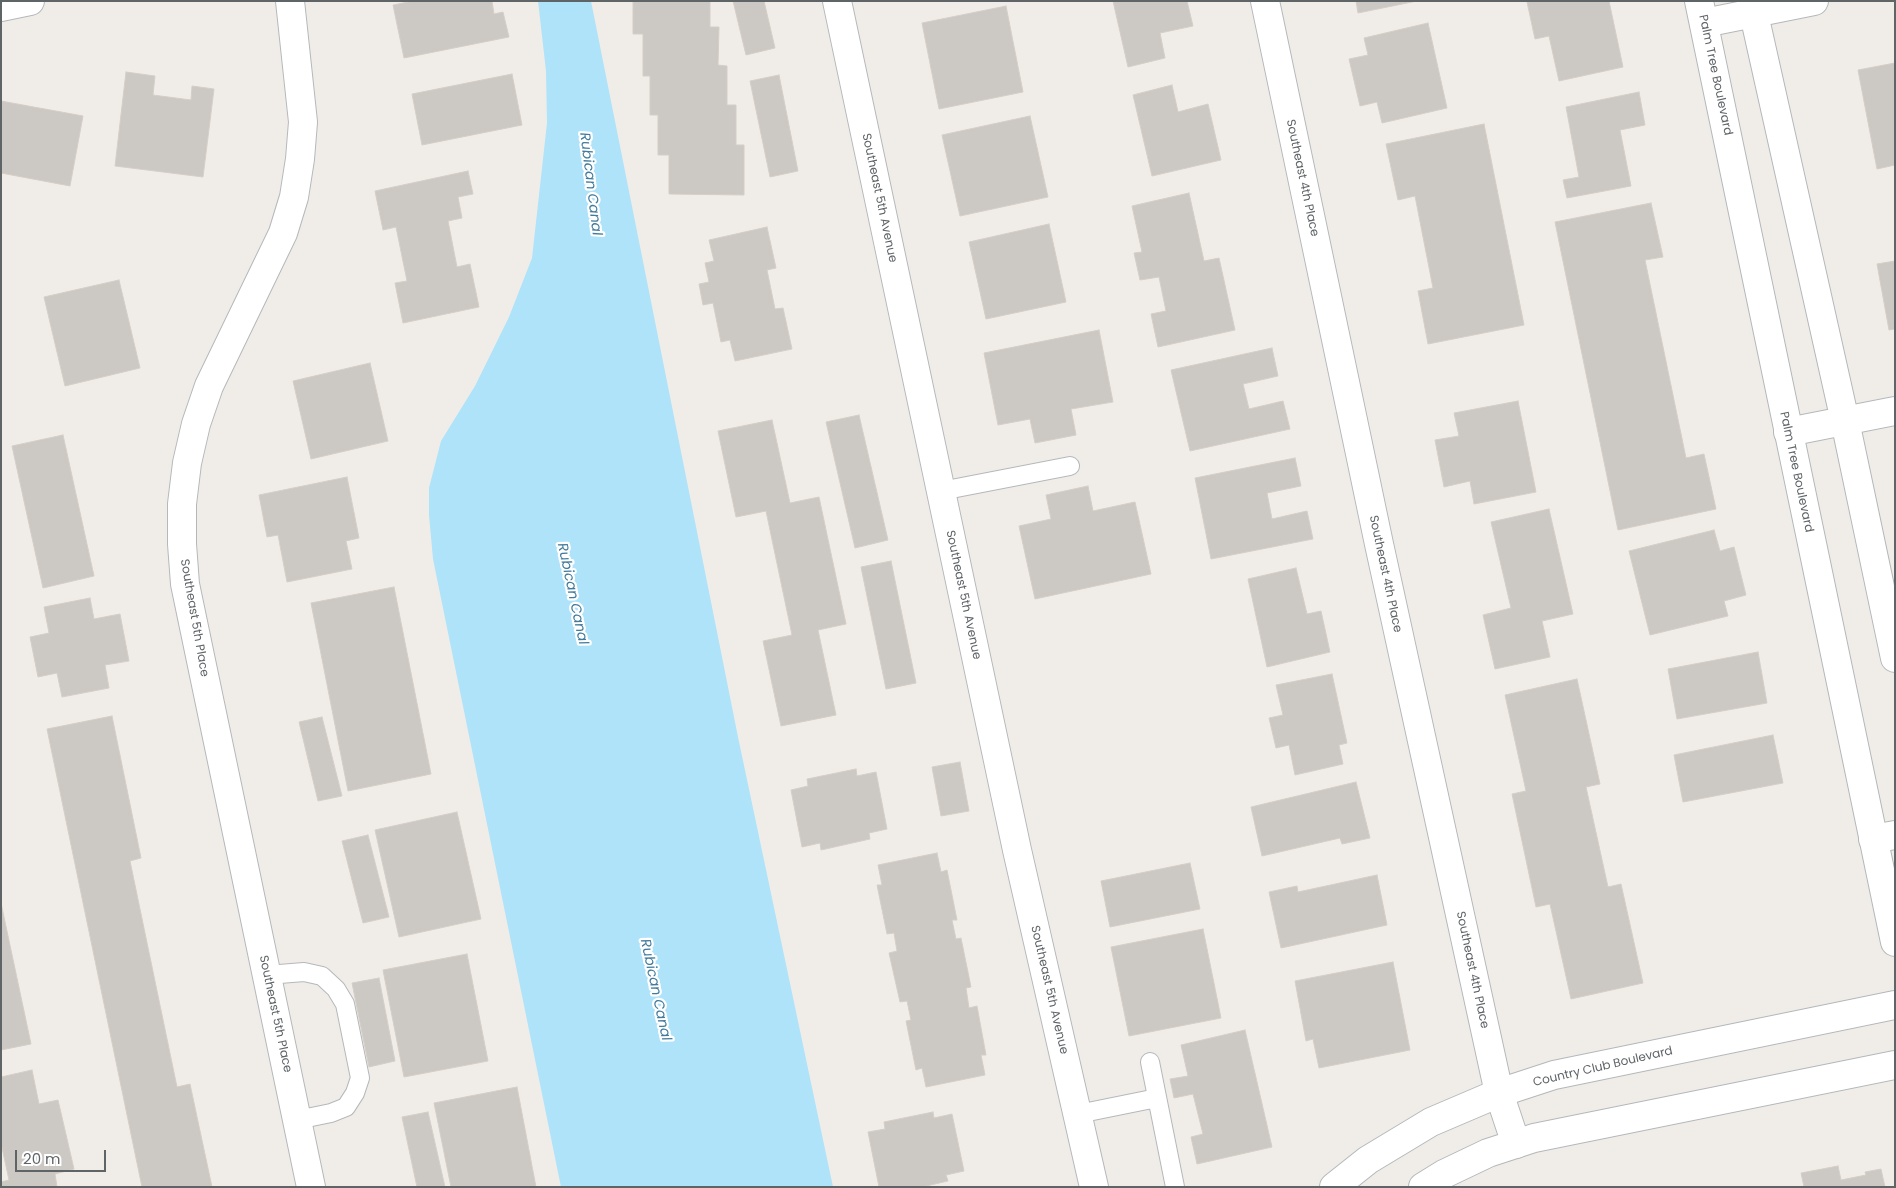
<!DOCTYPE html>
<html>
<head>
<meta charset="utf-8">
<style>
  body { margin:0 }
  #map { position:relative; width:1896px; height:1188px; overflow:hidden; background:#f0ede8; font-family:Poppins,sans-serif }
  canvas { display:block }
  .frame { position:absolute; inset:0; border:2px solid #5f6467; pointer-events:none }
  .scale { position:absolute; left:15px; top:1150px; width:91px; height:22px; box-sizing:border-box; border:2px solid #5f6467; border-top:0; padding-left:6px; font-size:15px; line-height:18px; white-space:nowrap; color:#5f6467; -webkit-text-stroke:4px #fff; paint-order:stroke }
</style>
</head>
<body>
<div id="map">
<canvas width="1896" height="1188"></canvas>
<div class="frame"></div>
<div class="scale">20 m</div>
</div>
<script>
const c = document.querySelector('canvas').getContext('2d');
c.lineJoin = 'round';
function fill(path, color) { c.fillStyle = color; c.fill(path, 'evenodd'); }
const poly = rows => new Path2D(rows.map(r => 'M' + r).join(''));
function strokePath(path, color, width, dash) { c.strokeStyle = color; c.lineWidth = width; c.lineCap = dash ? 'butt' : 'round'; c.setLineDash(dash || []); c.stroke(path); }
function label(font, color, halo, rows, align = 'center') {
  c.font = font + ' Poppins,sans-serif'; c.lineWidth = 4.5; c.setLineDash([]); c.textBaseline = 'middle'; c.strokeStyle = halo; c.fillStyle = color; for (const [text, x, y, turn = 0] of rows) {
    c.save(); c.translate(x, y); c.rotate((+turn || 0) * Math.PI / 180); c.textAlign = isNaN(turn) ? turn : align; if (halo) c.strokeText(text, 0, 0); c.fillText(text, 0, 0); c.restore();
  }
}
fill(poly([
  [538,1,591,1,738,737,833,1187,561,1187,433,559,429,515,429,488,441,441,475,386,509,317,532,258,547,123,546,71]
]), '#aee3fa');
const building = poly([
  [413,1,492,1,494,14,503,12,509,37,404,58,393,5,413,1],
  [633,1,710,1,710,27,719,27,718,65,727,66,727,105,736,105,736,145,744,145,744,195,669,194,669,155,658,155,658,115,650,115,650,76,643,76,643,34,633,34,633,1],
  [733,1,764,1,775,48,746,55,733,1],
  [1113,1,1187,1,1193,26,1160,33,1165,58,1128,67,1113,1],
  [1356,1,1417,1,1358,13,1356,1],
  [1532,1,1609,1,1623,67,1559,81,1549,36,1535,39,1527,2,1532,1],
  [1006,6,1023,92,939,109,922,23,1006,6],
  [1428,23,1447,108,1382,123,1377,102,1360,106,1349,59,1368,55,1364,38,1428,23],
  [1895,63,1895,165,1877,169,1858,70,1895,63],
  [126,72,155,76,153,95,191,100,192,86,214,89,203,177,115,166,126,72],
  [512,74,522,125,422,145,412,94,512,74],
  [779,75,798,171,770,177,750,81,779,75],
  [1172,85,1178,112,1208,104,1221,160,1152,176,1133,95,1172,85],
  [1639,92,1645,125,1620,130,1631,186,1567,198,1563,180,1579,177,1566,107,1639,92],
  [1,101,83,116,70,186,1,173,1,101],
  [1030,116,1048,197,960,216,942,135,1030,116],
  [1484,124,1524,325,1428,344,1418,291,1433,288,1415,196,1398,200,1386,144,1484,124],
  [468,171,473,194,458,197,462,218,448,221,457,267,470,264,479,307,403,323,395,283,407,281,396,227,383,230,375,191,468,171],
  [1189,193,1204,261,1219,258,1235,330,1158,347,1151,314,1166,311,1159,277,1140,280,1134,253,1142,252,1132,206,1189,193],
  [1651,203,1663,257,1645,260,1686,458,1704,454,1716,509,1618,530,1555,222,1651,203],
  [1049,224,1066,302,986,319,969,242,1049,224],
  [767,227,776,268,767,270,775,309,783,308,792,349,735,361,730,340,721,342,713,303,703,305,699,284,709,282,705,263,714,261,709,240,767,227],
  [1895,261,1895,329,1889,330,1877,264,1895,261],
  [119,280,140,368,65,386,44,297,119,280],
  [1099,330,1113,402,1071,409,1076,435,1035,443,1030,419,998,425,984,353,1099,330],
  [1272,348,1278,376,1243,384,1249,409,1283,401,1290,429,1190,451,1171,370,1272,348],
  [370,363,388,441,311,459,293,381,370,363],
  [1518,401,1536,492,1474,504,1470,481,1444,487,1435,440,1459,436,1454,413,1518,401],
  [859,415,888,540,855,548,826,422,859,415],
  [772,420,790,503,819,497,846,624,818,630,836,715,781,726,763,641,792,635,766,511,736,517,718,431,772,420],
  [63,435,94,576,43,588,12,446,63,435],
  [1295,458,1301,486,1267,493,1272,519,1307,511,1313,539,1211,559,1195,478,1295,458],
  [347,477,359,538,346,541,352,569,287,582,278,535,267,537,259,495,347,477],
  [1088,486,1093,511,1135,502,1151,574,1035,599,1019,526,1051,519,1046,495,1088,486],
  [1549,509,1573,614,1542,621,1550,657,1495,669,1483,615,1511,608,1491,522,1549,509],
  [1714,530,1720,551,1734,547,1746,595,1724,601,1728,616,1650,635,1629,551,1714,530],
  [891,561,916,683,886,689,861,567,891,561],
  [1296,568,1307,614,1321,611,1330,652,1267,667,1248,579,1296,568],
  [394,587,431,774,348,791,311,603,394,587],
  [90,598,94,619,120,614,129,661,105,665,109,688,62,697,57,673,38,677,30,637,49,633,44,607,90,598],
  [1758,652,1767,703,1677,719,1668,669,1758,652],
  [1332,674,1347,743,1339,745,1343,764,1295,775,1289,745,1276,748,1269,718,1283,715,1276,685,1332,674],
  [1577,679,1600,784,1586,787,1608,887,1621,884,1643,983,1571,999,1550,904,1536,907,1512,794,1526,791,1505,695,1577,679],
  [112,716,141,858,130,861,177,1087,190,1084,212,1187,142,1187,47,729,112,716],
  [322,717,342,796,318,801,299,722,322,717],
  [1773,735,1783,783,1683,802,1674,755,1773,735],
  [960,762,969,811,941,816,932,767,960,762],
  [856,769,857,776,876,772,887,829,869,833,870,839,821,850,820,843,802,847,791,790,808,786,807,779,856,769],
  [1356,782,1370,838,1342,844,1340,838,1262,856,1251,807,1356,782],
  [457,812,481,919,399,937,375,830,457,812],
  [368,835,389,917,363,923,342,841,368,835],
  [937,853,941,872,947,870,957,920,952,920,956,939,961,938,971,987,966,988,969,1008,977,1006,986,1055,981,1055,985,1075,926,1087,922,1068,916,1070,906,1021,911,1020,907,1001,900,1002,889,953,897,951,894,933,887,934,877,885,882,885,878,865,937,853],
  [1190,863,1200,909,1110,927,1101,881,1190,863],
  [1377,875,1387,925,1281,948,1269,892,1297,886,1298,892,1377,875],
  [1,903,31,1044,1,1050,1,903],
  [1203,929,1221,1018,1129,1036,1111,947,1203,929],
  [467,954,488,1061,404,1077,383,970,467,954],
  [1393,962,1410,1050,1319,1068,1313,1039,1306,1041,1295,981,1393,962],
  [379,978,395,1061,369,1067,352,983,379,978],
  [1245,1030,1272,1147,1197,1164,1191,1137,1203,1134,1193,1094,1174,1098,1170,1079,1188,1076,1181,1045,1245,1030],
  [32,1070,39,1104,58,1100,74,1169,55,1174,57,1187,1,1187,1,1182,9,1180,1,1143,1,1077,32,1070],
  [517,1087,536,1187,451,1187,434,1103,517,1087],
  [428,1112,445,1187,417,1187,402,1117,428,1112],
  [933,1112,934,1118,952,1114,964,1171,946,1175,948,1181,922,1187,879,1187,868,1132,885,1129,884,1122,933,1112],
  [1838,1166,1841,1180,1866,1175,1865,1172,1881,1169,1885,1187,1804,1187,1801,1173,1838,1166]
]);
fill(building, '#ccc8c4');
strokePath(building, '#d5cec6', 1);
const lane = poly([
  [941,491,1070,466],
  [267,975,304,972,322,976,336,989,345,1004,360,1078,355,1093,346,1107,331,1113,297,1120],
  [1150,1062,1175,1187],
  [1078,1114,1157,1098]
]);
const street = poly([
  [290,1,303,122,300,159,294,197,283,233,209,386,196,424,187,463,182,504,182,544,185,584,311,1187],
  [837,1,1017,850,1094,1187],
  [1265,1,1379,544,1499,1093,1516,1144],
  [1704,23,1814,1],
  [1788,432,1895,411],
  [1873,839,1895,835]
]);
const secondary = poly([
  [1699,1,1895,942],
  [1751,1,1845,421,1895,658],
  [1,7,30,1],
  [1334,1187,1368,1160,1431,1122,1499,1093,1554,1075,1895,1005],
  [1423,1187,1444,1174,1488,1153,1534,1138,1895,1065]
]);
strokePath(lane, '#b5b8bb', 20);
strokePath(street, '#b5b8bb', 30);
strokePath(secondary, '#b4b8bb', 30);
strokePath(lane, '#fff', 18);
strokePath(street, '#fff', 28);
strokePath(secondary, '#fff', 28);
label('12px', '#5f6467', '#fff', [
  ["Palm Tree Boulevard",1715,75,78],
  ["Southeast 4th Place",1302,178,78],
  ["Southeast 5th Avenue",879,198,78],
  ["Palm Tree Boulevard",1796,472,78],
  ["Southeast 4th Place",1385,574,78],
  ["Southeast 5th Avenue",963,595,78],
  ["Southeast 5th Place",194,618,80],
  ["Southeast 4th Place",1472,970,78],
  ["Southeast 5th Avenue",1049,990,77],
  ["Southeast 5th Place",275,1014,78],
  ["Country Club Boulevard",1603,1067,-13]
]);
label('italic 14px', '#437b9b', '#fff', [
  ["Rubican Canal",590,184,83],
  ["Rubican Canal",572,594,78],
  ["Rubican Canal",655,990,78]
]);
</script>
</body>
</html>
